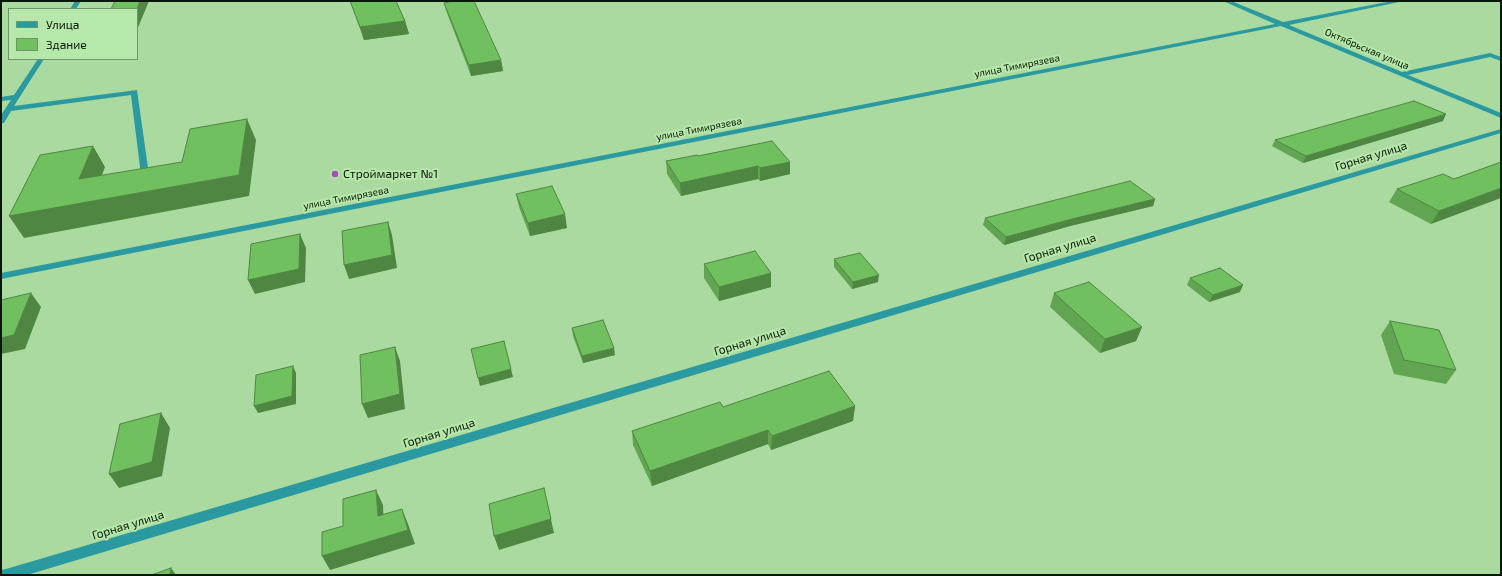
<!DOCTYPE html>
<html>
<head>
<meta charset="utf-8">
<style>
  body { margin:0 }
  #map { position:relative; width:1502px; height:576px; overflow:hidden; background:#aada9f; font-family:"Exo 2",sans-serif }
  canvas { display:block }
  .frame { position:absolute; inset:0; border:2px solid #071904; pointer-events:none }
  .legend { position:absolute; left:8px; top:8px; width:130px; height:52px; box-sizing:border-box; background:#b6e7ab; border:1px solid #709568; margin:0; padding:5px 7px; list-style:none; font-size:12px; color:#071904 }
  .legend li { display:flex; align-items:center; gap:8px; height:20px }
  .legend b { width:20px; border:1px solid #709568 }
</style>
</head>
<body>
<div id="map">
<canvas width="1502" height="576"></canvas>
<div class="frame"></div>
<ul class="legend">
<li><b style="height:5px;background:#2a9aa0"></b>Улица</li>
<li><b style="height:11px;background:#71c05f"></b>Здание</li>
</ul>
</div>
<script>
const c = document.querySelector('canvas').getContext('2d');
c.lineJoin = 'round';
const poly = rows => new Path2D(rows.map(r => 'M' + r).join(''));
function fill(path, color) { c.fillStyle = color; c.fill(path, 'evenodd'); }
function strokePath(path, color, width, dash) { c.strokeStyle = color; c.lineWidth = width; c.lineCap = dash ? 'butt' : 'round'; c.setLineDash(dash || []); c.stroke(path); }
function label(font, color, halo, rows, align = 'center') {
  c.font = font + ' "Exo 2",sans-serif'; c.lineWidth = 4; c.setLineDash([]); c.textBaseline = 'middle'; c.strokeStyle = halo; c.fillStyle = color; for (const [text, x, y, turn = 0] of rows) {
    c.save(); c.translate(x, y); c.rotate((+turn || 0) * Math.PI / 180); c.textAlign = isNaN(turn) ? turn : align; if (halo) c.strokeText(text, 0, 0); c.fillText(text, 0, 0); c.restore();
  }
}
fill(poly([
  [75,1,81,1,76,9,70,9,75,1],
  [1223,1,1231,1,1283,22,1392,1,1404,1,1289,25,1402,72,1490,53,1501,57,1501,61,1490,57,1408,75,1501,113,1501,118,1281,26,1,279,1,273,1275,24,1223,1],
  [38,59,44,59,14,106,137,90,149,175,148,177,142,177,141,175,131,95,11,111,4,123,1,123,1,115,11,100,1,101,1,97,14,95,38,59],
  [1501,129,1501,133,27,575,1,575,1,570,6,569,1501,129]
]), '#2a9aa0');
fill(poly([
  [350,1,396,1,405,21,409,34,364,40],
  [444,3,501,60,503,71,471,76,447,13],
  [1443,121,1303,163,1272,146,1275,140],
  [698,156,790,162,790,174,760,181,758,179,681,196,667,174,666,161],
  [1501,162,1431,224,1389,202,1397,189,1454,179],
  [516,194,567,228,530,236,519,207],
  [1155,199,1153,206,1070,226,1004,245,983,225,985,218],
  [834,259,878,282,852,289,834,267],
  [704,264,771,287,719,301,704,278],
  [1190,278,1240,292,1209,302,1187,285],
  [1054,293,1142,327,1136,341,1100,353,1050,307],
  [1390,321,1456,370,1446,384,1394,374,1381,335],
  [572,328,615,355,583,363,573,336],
  [855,406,853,421,771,450,768,444,652,486,633,445,632,431,723,407]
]), '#61a552');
fill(poly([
  [140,1,149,1,137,30,137,9],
  [405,21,409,34,364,40,360,27],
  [501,60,503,71,471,76,469,65],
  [1446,114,1443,121,1303,163,1306,156],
  [247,119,256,140,249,196,24,238,9,216,79,179,93,146,105,167,92,201,239,175],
  [790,162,790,174,760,181,760,168],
  [758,166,758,179,681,196,680,183],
  [1501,188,1501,198,1431,224,1439,211],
  [1155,199,1153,206,1070,226,1004,245,1006,237,1072,219],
  [565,214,567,228,530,236,528,223],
  [388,222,392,235,397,268,349,279,344,265],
  [300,234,306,248,305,282,255,294,248,280],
  [771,273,771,287,719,301,719,287],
  [879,275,878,282,852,289,853,282],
  [1243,285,1240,292,1209,302,1213,295],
  [31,293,41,307,25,349,1,354,1,338],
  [1142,327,1136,341,1100,353,1105,339],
  [395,347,400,361,405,409,368,418,362,404],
  [614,348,615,355,583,363,582,356],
  [293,366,296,373,296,404,258,413,254,406],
  [511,369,513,377,480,386,478,378],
  [855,406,853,421,771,450,772,436],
  [161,413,170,428,162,476,119,488,109,474],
  [768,430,768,444,652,486,650,471],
  [544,488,554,533,499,550,494,536],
  [376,490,383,505,384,531,378,516],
  [402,509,408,524,415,544,330,570,322,556],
  [171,568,176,575,170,575]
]), '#4f8642');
const building = poly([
  [115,1,140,1,137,9,111,9,115,1],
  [350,1,396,1,405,21,360,27,350,1],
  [456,1,474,1,501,60,469,65,444,3,456,1],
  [1414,101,1446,114,1306,156,1275,140,1414,101],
  [247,119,239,175,9,216,40,155,93,146,79,179,182,162,190,129,247,119],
  [772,141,790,162,760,168,758,166,680,183,666,161,697,155,698,156,772,141],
  [1501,162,1501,188,1439,211,1397,189,1443,174,1454,179,1501,162],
  [1130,181,1155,199,1072,219,1006,237,985,218,1130,181],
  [552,186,565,214,528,223,516,194,552,186],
  [388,222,392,255,344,265,342,231,388,222],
  [300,234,299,269,248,280,251,244,300,234],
  [755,251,771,273,719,287,704,264,755,251],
  [860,253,879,275,853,282,834,259,860,253],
  [1220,268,1243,285,1213,295,1190,278,1220,268],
  [1089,282,1142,327,1105,339,1054,293,1089,282],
  [31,293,14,335,1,338,1,300,31,293],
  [603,320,614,348,582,356,572,328,603,320],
  [1390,321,1439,330,1456,370,1404,360,1390,321],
  [504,341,511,369,478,378,471,349,504,341],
  [395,347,400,394,362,404,360,355,395,347],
  [293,366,292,396,254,406,256,375,293,366],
  [829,371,855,406,772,436,768,430,650,471,632,431,720,402,723,407,829,371],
  [161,413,152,462,109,474,120,424,161,413],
  [544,488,551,519,494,536,489,504,544,488],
  [376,490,378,516,402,509,408,530,322,556,322,532,343,526,343,499,376,490],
  [171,568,170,575,151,575,171,568]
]);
fill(building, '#71c05f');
strokePath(building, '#4f8642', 1);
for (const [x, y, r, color] of [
  [335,174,4,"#a54cb9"]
]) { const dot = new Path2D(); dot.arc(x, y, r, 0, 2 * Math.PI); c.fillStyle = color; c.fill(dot); strokePath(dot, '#b6e7ab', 1.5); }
label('10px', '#071904', '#b6e7ab', [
  ["Октябрьская улица",1367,49,23],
  ["улица Тимирязева",1017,66,-11],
  ["улица Тимирязева",699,129,-11],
  ["улица Тимирязева",346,198,-11]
]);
label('12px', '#071904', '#b6e7ab', [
  ["Горная улица",1371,156,-17],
  ["Горная улица",1060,248,-17],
  ["Горная улица",750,341,-17],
  ["Горная улица",439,433,-17],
  ["Горная улица",128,525,-17]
]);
label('12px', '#071904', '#b6e7ab', [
  ["Строймаркет №1",343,174]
], 'left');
</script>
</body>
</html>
